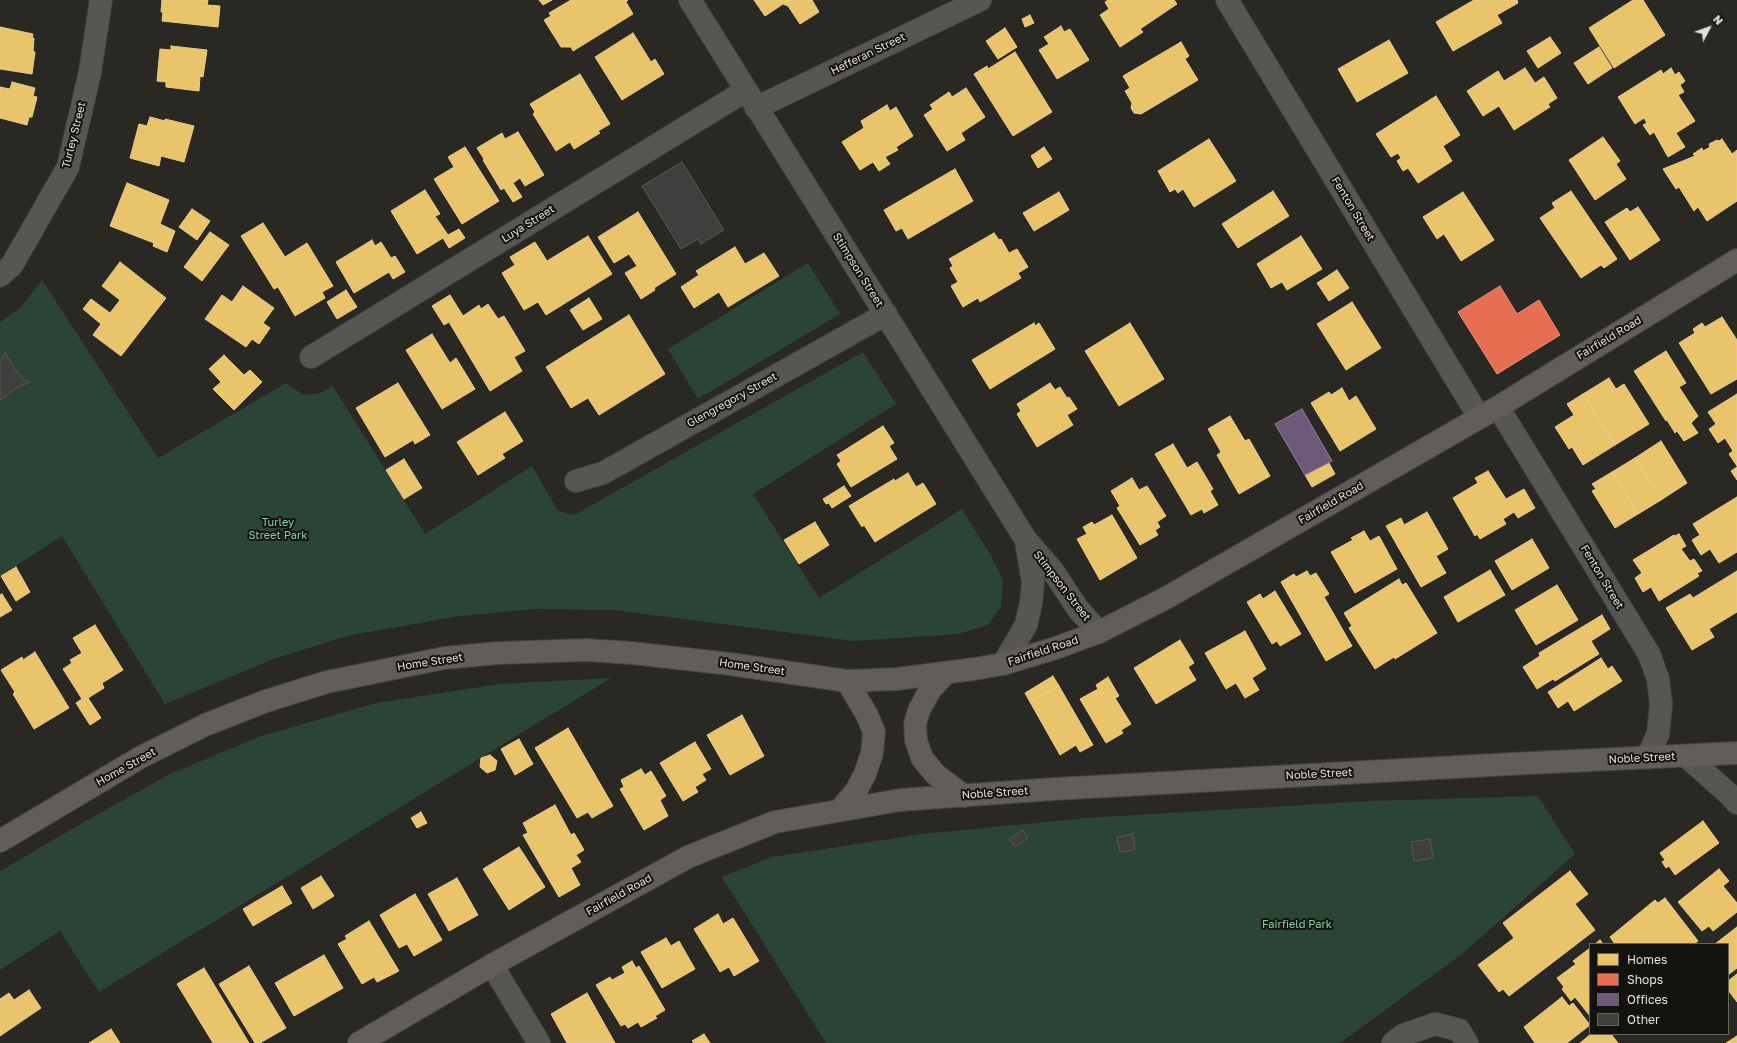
<!DOCTYPE html>
<html>
<head>
<meta charset="utf-8">
<style>
  body { margin:0 }
  #map { position:relative; width:1737px; height:1043px; overflow:hidden; background:#2a2822; font-family:"Golos Text",sans-serif }
  canvas { display:block }
  .legend { position:absolute; left:1589px; top:943px; width:140px; height:92px; box-sizing:border-box; background:#14120e; border:1px solid #676560; margin:0; padding:5px 7px; list-style:none; font-size:12px; color:#e4e1db }
  .legend li { display:flex; align-items:center; gap:8px; height:20px }
  .legend b { width:20px; border:1px solid #676560 }
  .north { position:absolute; left:1689px; top:8px; width:40px; height:40px; -webkit-text-stroke:3px #14120e; paint-order:stroke; rotate:49deg; font-size:11px; font-weight:700; line-height:16px; text-align:center; color:#e4e1db }
  .north::after { content:''; display:block; margin:auto; width:14px; height:18px; background:#e4e1db; clip-path:polygon(50% 0,100% 100%,50% 72%,0 100%) }
</style>
</head>
<body>
<div id="map">
<canvas width="1737" height="1043"></canvas>
<ul class="legend">
<li><b style="height:11px;background:#e9c46a"></b>Homes</li>
<li><b style="height:11px;background:#e76f51"></b>Shops</li>
<li><b style="height:11px;background:#6d597a"></b>Offices</li>
<li><b style="height:11px;background:#413f3d"></b>Other</li>
</ul>
<div class="north">N</div>
</div>
<script>
const c = document.querySelector('canvas').getContext('2d');
c.lineJoin = 'round';
function fill(path, color) { c.fillStyle = color; c.fill(path, 'evenodd'); }
const poly = rows => new Path2D(rows.map(r => 'M' + r).join(''));
function strokePath(path, color, width, dash) { c.strokeStyle = color; c.lineWidth = width; c.lineCap = dash ? 'butt' : 'round'; c.setLineDash(dash || []); c.stroke(path); }
function label(font, color, halo, rows, align = 'center') {
  c.font = font + ' "Golos Text",sans-serif'; c.lineWidth = 4; c.setLineDash([]); c.textBaseline = 'middle'; c.strokeStyle = halo; c.fillStyle = color; for (const [text, x, y, turn = 0] of rows) {
    c.save(); c.translate(x, y); c.rotate((+turn || 0) * Math.PI / 180); c.textAlign = isNaN(turn) ? turn : align; if (halo) c.strokeText(text, 0, 0); c.fillText(text, 0, 0); c.restore();
  }
}
fill(poly([
  [808,263,840,314,698,399,668,349],
  [42,280,158,458,286,383,303,395,319,393,333,386,425,534,532,466,558,511,574,515,863,352,896,404,753,494,819,598,962,509,990,554,1003,580,1001,607,988,625,958,634,854,641,614,610,536,609,460,616,351,635,276,658,165,704,62,536,0,576,0,322,21,307],
  [611,678,99,992,60,931,0,970,0,871,84,822,170,774,261,736,376,703,500,684],
  [1538,796,1575,854,1462,954,1340,1043,826,1043,722,877,772,857,922,834,1086,818,1370,801]
]), '#2a4535');
const homes = poly([
  [162,0,208,0,207,5,220,6,218,27,162,21,163,12,161,12,162,0],
  [539,0,552,0,543,5,539,0],
  [571,0,628,0,626,2,633,14,573,51,571,47,561,47,544,20,551,16,549,13,571,0],
  [754,0,812,0,819,12,800,24,788,6,783,4,765,16,754,0],
  [1108,0,1174,0,1177,4,1140,29,1143,32,1120,47,1100,15,1109,9,1105,2,1108,0],
  [1474,0,1517,0,1518,3,1497,15,1502,23,1453,51,1436,22,1474,0],
  [1633,0,1643,0,1665,35,1614,68,1589,28,1633,0],
  [1030,15,1034,23,1025,27,1022,19,1030,15],
  [1061,26,1064,32,1070,29,1089,60,1057,79,1039,50,1049,44,1044,37,1061,26],
  [0,27,33,34,32,38,34,38,33,51,35,52,32,74,0,69,0,27],
  [1005,28,1017,47,998,59,986,41,1005,28],
  [633,33,651,62,655,59,664,74,622,100,595,57,633,33],
  [1550,37,1561,53,1538,68,1527,51,1550,37],
  [1389,40,1408,73,1357,102,1338,69,1389,40],
  [1181,42,1189,56,1185,59,1198,80,1141,114,1134,113,1131,108,1132,103,1125,91,1130,88,1123,76,1181,42],
  [171,46,207,50,203,77,200,76,199,91,166,87,166,82,157,81,160,49,171,50,171,46],
  [1599,47,1612,68,1588,84,1574,63,1599,47],
  [1015,52,1052,112,1013,136,974,74,987,66,988,69,1015,52],
  [1525,68,1535,83,1544,77,1557,98,1548,104,1550,107,1514,130,1499,106,1483,116,1467,91,1498,71,1504,81,1525,68],
  [1671,68,1675,75,1679,72,1685,81,1680,85,1684,92,1678,95,1695,121,1676,133,1685,147,1668,157,1654,132,1650,135,1643,125,1647,123,1644,118,1635,124,1618,97,1661,70,1663,74,1671,68],
  [580,74,610,124,598,131,600,133,574,149,570,142,556,151,533,114,535,112,530,104,580,74],
  [12,82,35,88,33,96,37,97,32,117,29,117,27,125,0,118,0,87,10,89,12,82],
  [966,88,985,117,961,133,965,140,947,151,924,115,933,109,930,105,949,92,952,97,966,88],
  [1436,96,1460,135,1443,146,1452,161,1418,183,1408,168,1403,171,1397,161,1401,158,1398,153,1391,157,1376,134,1436,96],
  [887,105,890,111,896,107,913,136,896,147,898,150,885,157,890,164,879,171,873,162,860,170,842,142,864,128,861,121,887,105],
  [150,117,165,121,165,119,194,126,184,162,161,156,159,166,130,158,139,124,147,126,150,117],
  [518,132,544,175,525,186,520,178,513,183,522,197,513,202,504,188,501,190,483,160,484,159,477,148,502,133,505,139,518,132],
  [1603,137,1620,161,1616,164,1626,179,1595,200,1569,160,1603,137],
  [1209,139,1236,181,1194,207,1183,189,1178,193,1175,189,1170,192,1158,171,1209,139],
  [1722,139,1732,154,1737,150,1737,201,1707,221,1698,207,1694,211,1679,187,1676,189,1663,169,1695,156,1693,154,1702,148,1703,151,1710,147,1709,144,1717,140,1719,141,1722,139],
  [465,147,499,201,462,224,434,179,454,167,448,157,465,147],
  [1044,147,1052,159,1038,168,1031,156,1044,147],
  [955,169,973,201,908,239,902,228,896,231,884,210,955,169],
  [127,183,169,200,160,224,175,231,167,252,153,246,154,243,110,226,127,183],
  [425,190,440,214,435,216,448,235,459,229,465,238,449,248,443,238,417,254,391,211,425,190],
  [1273,191,1289,216,1238,248,1222,224,1273,191],
  [1571,191,1617,259,1604,268,1601,265,1581,278,1540,218,1555,208,1552,203,1571,191],
  [1059,192,1069,210,1034,231,1023,213,1059,192],
  [1463,192,1494,240,1461,261,1444,234,1437,239,1423,217,1463,192],
  [1638,207,1660,240,1630,260,1605,222,1627,208,1630,212,1638,207],
  [192,209,210,221,197,240,179,227,192,209],
  [638,212,676,274,654,288,655,290,641,299,625,273,637,266,629,254,614,263,598,237,638,212],
  [263,223,285,257,307,243,333,286,322,292,325,298,295,316,278,287,274,289,241,236,263,223],
  [210,232,229,245,202,281,184,267,210,232],
  [994,233,999,240,1001,239,1009,253,1017,249,1028,267,1018,273,1021,278,980,302,978,298,963,307,951,286,958,282,950,268,953,266,949,259,994,233],
  [588,236,612,274,546,315,538,302,524,310,502,273,515,265,510,257,535,242,547,261,588,236],
  [1301,236,1322,269,1287,290,1282,282,1271,288,1257,264,1301,236],
  [372,240,375,246,381,242,391,258,395,256,405,272,393,279,389,272,354,293,336,262,372,240],
  [735,247,745,264,764,253,779,276,728,307,719,292,694,308,681,287,699,275,696,271,735,247],
  [120,262,166,298,121,356,93,335,101,324,83,309,91,299,110,313,120,300,102,286,120,262],
  [1337,270,1349,288,1329,301,1317,283,1337,270],
  [243,286,274,308,263,323,270,328,259,344,252,339,246,347,205,319,222,295,232,302,243,286],
  [346,290,357,307,337,319,327,302,346,290],
  [450,295,463,316,479,305,481,309,488,304,498,319,504,316,525,351,514,357,522,371,490,391,449,322,444,325,432,306,450,295],
  [589,298,602,319,583,330,570,310,589,298],
  [1352,302,1381,348,1346,370,1317,324,1352,302],
  [629,315,665,374,599,415,588,398,571,408,546,367,629,315],
  [1722,317,1737,340,1737,379,1711,394,1679,343,1695,333,1693,329,1702,323,1705,327,1722,317],
  [1034,323,1035,326,1039,323,1055,349,990,389,972,360,1034,323],
  [1130,323,1164,379,1119,406,1085,351,1130,323],
  [432,334,450,363,456,358,475,389,442,409,406,350,432,334],
  [1666,351,1686,383,1679,387,1698,416,1691,423,1698,433,1684,441,1677,431,1675,433,1667,420,1666,421,1634,371,1666,351],
  [224,355,244,375,250,370,262,382,234,410,213,389,221,382,209,369,224,355],
  [1609,378,1616,389,1624,384,1649,424,1615,445,1583,394,1609,378],
  [398,383,430,435,415,444,413,440,385,457,356,408,398,383],
  [1050,383,1055,390,1060,387,1067,398,1069,397,1077,409,1067,415,1073,425,1037,447,1017,414,1021,411,1017,404,1050,383],
  [1342,388,1349,401,1356,396,1376,429,1340,451,1311,403,1329,392,1331,395,1342,388],
  [1583,394,1615,445,1583,465,1572,447,1569,449,1555,427,1574,415,1567,404,1583,394],
  [1737,394,1737,466,1729,454,1733,451,1725,438,1718,443,1709,429,1716,424,1708,412,1737,394],
  [505,412,523,441,502,454,505,458,478,475,457,442,505,412],
  [1230,416,1245,441,1249,439,1270,476,1239,494,1217,455,1221,452,1208,429,1230,416],
  [883,426,894,443,889,446,897,459,851,487,837,464,841,461,837,455,883,426],
  [1661,441,1687,483,1661,500,1635,458,1661,441],
  [1173,444,1187,468,1197,462,1213,489,1210,491,1218,505,1204,513,1202,509,1191,515,1155,454,1173,444],
  [1635,458,1661,500,1638,514,1612,472,1635,458],
  [404,459,422,488,404,499,386,470,404,459],
  [1329,463,1335,474,1312,487,1305,475,1329,463],
  [1737,467,1737,480,1731,471,1737,467],
  [1488,471,1506,499,1524,489,1535,508,1518,518,1514,512,1503,519,1506,524,1480,539,1477,534,1475,536,1453,498,1478,483,1475,478,1488,471],
  [1612,472,1638,514,1615,528,1592,491,1596,489,1592,484,1612,472],
  [908,473,916,487,923,483,936,504,875,542,864,525,862,527,849,506,894,479,895,481,908,473],
  [1132,478,1139,490,1147,486,1166,516,1157,522,1160,527,1155,530,1158,535,1140,545,1117,508,1120,506,1111,491,1132,478],
  [844,486,851,496,832,508,829,503,826,504,823,499,844,486],
  [1737,497,1737,552,1719,563,1710,549,1701,555,1692,540,1700,535,1693,524,1737,497],
  [1427,512,1448,549,1436,556,1446,573,1421,587,1386,526,1401,518,1404,525,1427,512],
  [1112,515,1137,558,1100,580,1077,539,1087,534,1083,527,1092,522,1094,525,1112,515],
  [815,522,829,545,799,564,784,540,815,522],
  [1364,531,1370,541,1379,536,1397,569,1355,593,1331,552,1353,540,1351,538,1364,531],
  [1679,534,1686,546,1681,549,1690,561,1694,559,1702,571,1697,573,1699,576,1659,601,1651,587,1643,592,1635,578,1642,573,1633,560,1674,535,1675,536,1679,534],
  [1532,539,1549,568,1512,590,1495,561,1532,539],
  [16,567,30,592,16,601,1,576,16,567],
  [1490,570,1505,595,1458,622,1444,597,1490,570],
  [1307,571,1310,576,1316,573,1329,594,1324,597,1352,646,1326,661,1281,582,1294,574,1296,577,1307,571],
  [1737,571,1737,612,1709,629,1714,637,1692,650,1666,608,1690,594,1693,598,1737,571],
  [1399,579,1402,585,1406,583,1437,633,1395,659,1394,657,1375,669,1349,628,1352,626,1344,613,1399,579],
  [1557,585,1578,620,1536,645,1515,610,1557,585],
  [1275,591,1301,634,1280,646,1277,641,1272,644,1247,602,1260,594,1263,599,1275,591],
  [2,594,12,610,0,617,0,595,2,594],
  [1602,615,1610,629,1591,641,1599,654,1555,681,1553,679,1537,689,1523,667,1540,656,1539,653,1602,615],
  [95,625,123,670,102,683,104,688,88,698,101,718,90,725,76,703,82,699,63,669,72,663,70,660,82,653,73,638,95,625],
  [1245,631,1266,669,1252,678,1259,690,1245,698,1236,683,1226,689,1205,653,1245,631],
  [1180,640,1194,663,1188,667,1196,680,1156,704,1134,668,1180,640],
  [35,652,69,708,34,729,13,694,15,692,1,670,22,657,23,660,35,652],
  [1601,658,1608,669,1612,666,1622,681,1574,711,1568,701,1558,708,1548,692,1601,658],
  [1053,676,1059,686,1030,702,1025,693,1053,676],
  [1108,677,1119,696,1115,698,1131,724,1121,730,1123,733,1106,743,1080,699,1098,689,1096,685,1108,677],
  [1059,686,1093,745,1080,752,1076,745,1060,755,1030,702,1059,686],
  [742,715,764,756,730,775,707,735,742,715],
  [568,728,613,806,592,818,588,812,577,818,535,748,568,728],
  [519,739,533,764,515,775,501,749,519,739],
  [695,742,711,769,702,774,706,780,695,787,698,792,683,801,660,763,695,742],
  [490,755,497,761,495,770,487,773,480,767,481,758,490,755],
  [641,769,645,775,651,771,666,796,660,800,668,816,644,830,620,789,624,787,621,780,641,769],
  [555,805,571,835,574,833,584,850,576,855,581,862,571,868,580,885,559,897,523,835,528,833,523,823,555,805],
  [421,812,427,823,417,828,411,818,421,812],
  [1703,821,1719,843,1675,875,1669,866,1666,868,1662,862,1665,860,1660,853,1703,821],
  [519,847,545,887,509,910,483,869,519,847],
  [1719,869,1729,881,1723,886,1737,903,1737,912,1713,931,1709,926,1702,931,1678,902,1719,869],
  [1570,871,1588,894,1575,904,1595,930,1509,996,1503,989,1499,992,1478,965,1514,938,1503,923,1570,871],
  [321,876,334,896,313,909,301,888,321,876],
  [457,878,478,915,449,931,428,894,457,878],
  [282,886,292,903,253,926,243,909,282,886],
  [415,894,442,940,414,956,407,944,399,948,380,915,415,894],
  [1665,898,1698,941,1694,944,1615,944,1610,937,1655,900,1658,903,1665,898],
  [718,914,723,924,733,918,759,961,734,976,729,967,720,972,694,929,718,914],
  [369,921,399,971,377,982,374,977,362,984,338,944,347,939,345,936,369,921],
  [1737,927,1737,968,1728,975,1728,944,1715,944,1737,927],
  [666,938,671,946,679,941,695,969,662,988,641,952,666,938],
  [1600,940,1603,944,1595,944,1600,940],
  [1590,948,1590,1016,1575,997,1571,1001,1562,989,1564,987,1557,978,1576,964,1573,961,1590,948],
  [324,955,343,988,294,1016,275,983,324,955],
  [632,961,636,968,639,966,665,1010,655,1016,657,1018,641,1027,638,1022,628,1028,625,1024,621,1026,596,985,610,977,612,980,625,973,622,967,632,961],
  [249,966,286,1028,260,1043,255,1043,219,984,249,966],
  [204,968,249,1043,213,1043,177,984,204,968],
  [1737,974,1737,1002,1728,990,1729,985,1728,981,1737,974],
  [29,990,41,1008,0,1036,0,999,9,993,14,1000,29,990],
  [587,993,615,1043,567,1043,551,1014,587,993],
  [1562,997,1569,1006,1573,1003,1590,1025,1567,1043,1535,1043,1524,1027,1562,997],
  [111,1029,120,1043,89,1043,111,1029],
  [704,1034,710,1043,694,1043,692,1041,704,1034],
  [1591,1034,1611,1034,1618,1043,1580,1043,1591,1034],
  [1737,1036,1737,1043,1726,1043,1737,1036]
]);
fill(homes, '#e9c46a');
strokePath(homes, '#e8cd8c', 1);
const shops = poly([
  [1500,286,1517,314,1539,300,1560,335,1497,374,1458,312,1500,286]
]);
fill(shops, '#e76f51');
strokePath(shops, '#e6917a', 1);
const offices = poly([
  [1302,409,1332,461,1305,475,1275,424,1302,409]
]);
fill(offices, '#6d597a');
strokePath(offices, '#918297', 1);
const building = poly([
  [682,162,724,230,701,244,698,239,681,249,642,186,682,162],
  [5,353,18,373,24,380,30,382,16,388,0,400,0,360,5,353],
  [1023,830,1028,838,1015,847,1009,839,1023,830],
  [1133,834,1135,850,1120,852,1117,837,1133,834],
  [1430,839,1433,858,1414,861,1411,842,1430,839]
]);
fill(building, '#413f3d');
strokePath(building, '#595756', 1);
const street = poly([
  [690,0,1026,540,1053,571,1078,609,1099,632],
  [1227,0,1479,417],
  [756,108,980,0],
  [0,276,12,265,68,167,90,72,101,0],
  [311,357,745,91],
  [1498,407,1649,654,1658,679,1661,704,1658,734,1647,758],
  [576,481,603,473,886,314],
  [1003,664,1026,625,1031,603,1033,582,1026,541],
  [1686,756,1731,796,1737,803],
  [492,965,539,1043],
  [1393,1043,1403,1035,1435,1024,1459,1030,1467,1043]
]);
const secondary = poly([
  [945,674,930,690,919,710,915,724,916,740,922,758,935,774,964,796],
  [840,810,856,791,865,774,872,753,874,732,867,715,847,681],
  [0,841,141,757,205,725,266,701,327,682,444,658,499,653,586,650,632,653,730,664,847,681,897,679,974,669,1003,664,1056,648,1099,632,1166,598,1498,407,1737,260],
  [359,1043,492,965,688,857,775,822,900,800,1054,789,1511,764,1737,753]
]);
strokePath(street, '#44433d', 24);
strokePath(secondary, '#44433d', 24);
strokePath(street, '#585652', 22);
strokePath(secondary, '#605d5a', 22);
label('11px', '#e4e1db', '#14120e', [
  ["Hefferan Street",868,54,-26],
  ["Turley Street",74,135,-76],
  ["Fenton Street",1353,209,59],
  ["Luya Street",528,224,-32],
  ["Stimpson Street",858,270,58],
  ["Fairfield Road",1609,338,-31],
  ["Glengregory Street",732,400,-29],
  ["Fairfield Road",1331,503,-30],
  ["Fenton Street",1602,577,59],
  ["Stimpson Street",1062,586,52],
  ["Fairfield Road",1043,651,-18],
  ["Home Street",430,662,-9],
  ["Home Street",752,667,8],
  ["Noble Street",1642,758,-3],
  ["Home Street",126,767,-29],
  ["Noble Street",1319,774,-3],
  ["Noble Street",995,793,-4],
  ["Fairfield Road",619,895,-29]
]);
label('11px', '#85d2a7', '#14120e', [
  ["Turley",278,523],
  ["Street Park",278,536],
  ["Fairfield Park",1297,925]
]);
</script>
</body>
</html>
